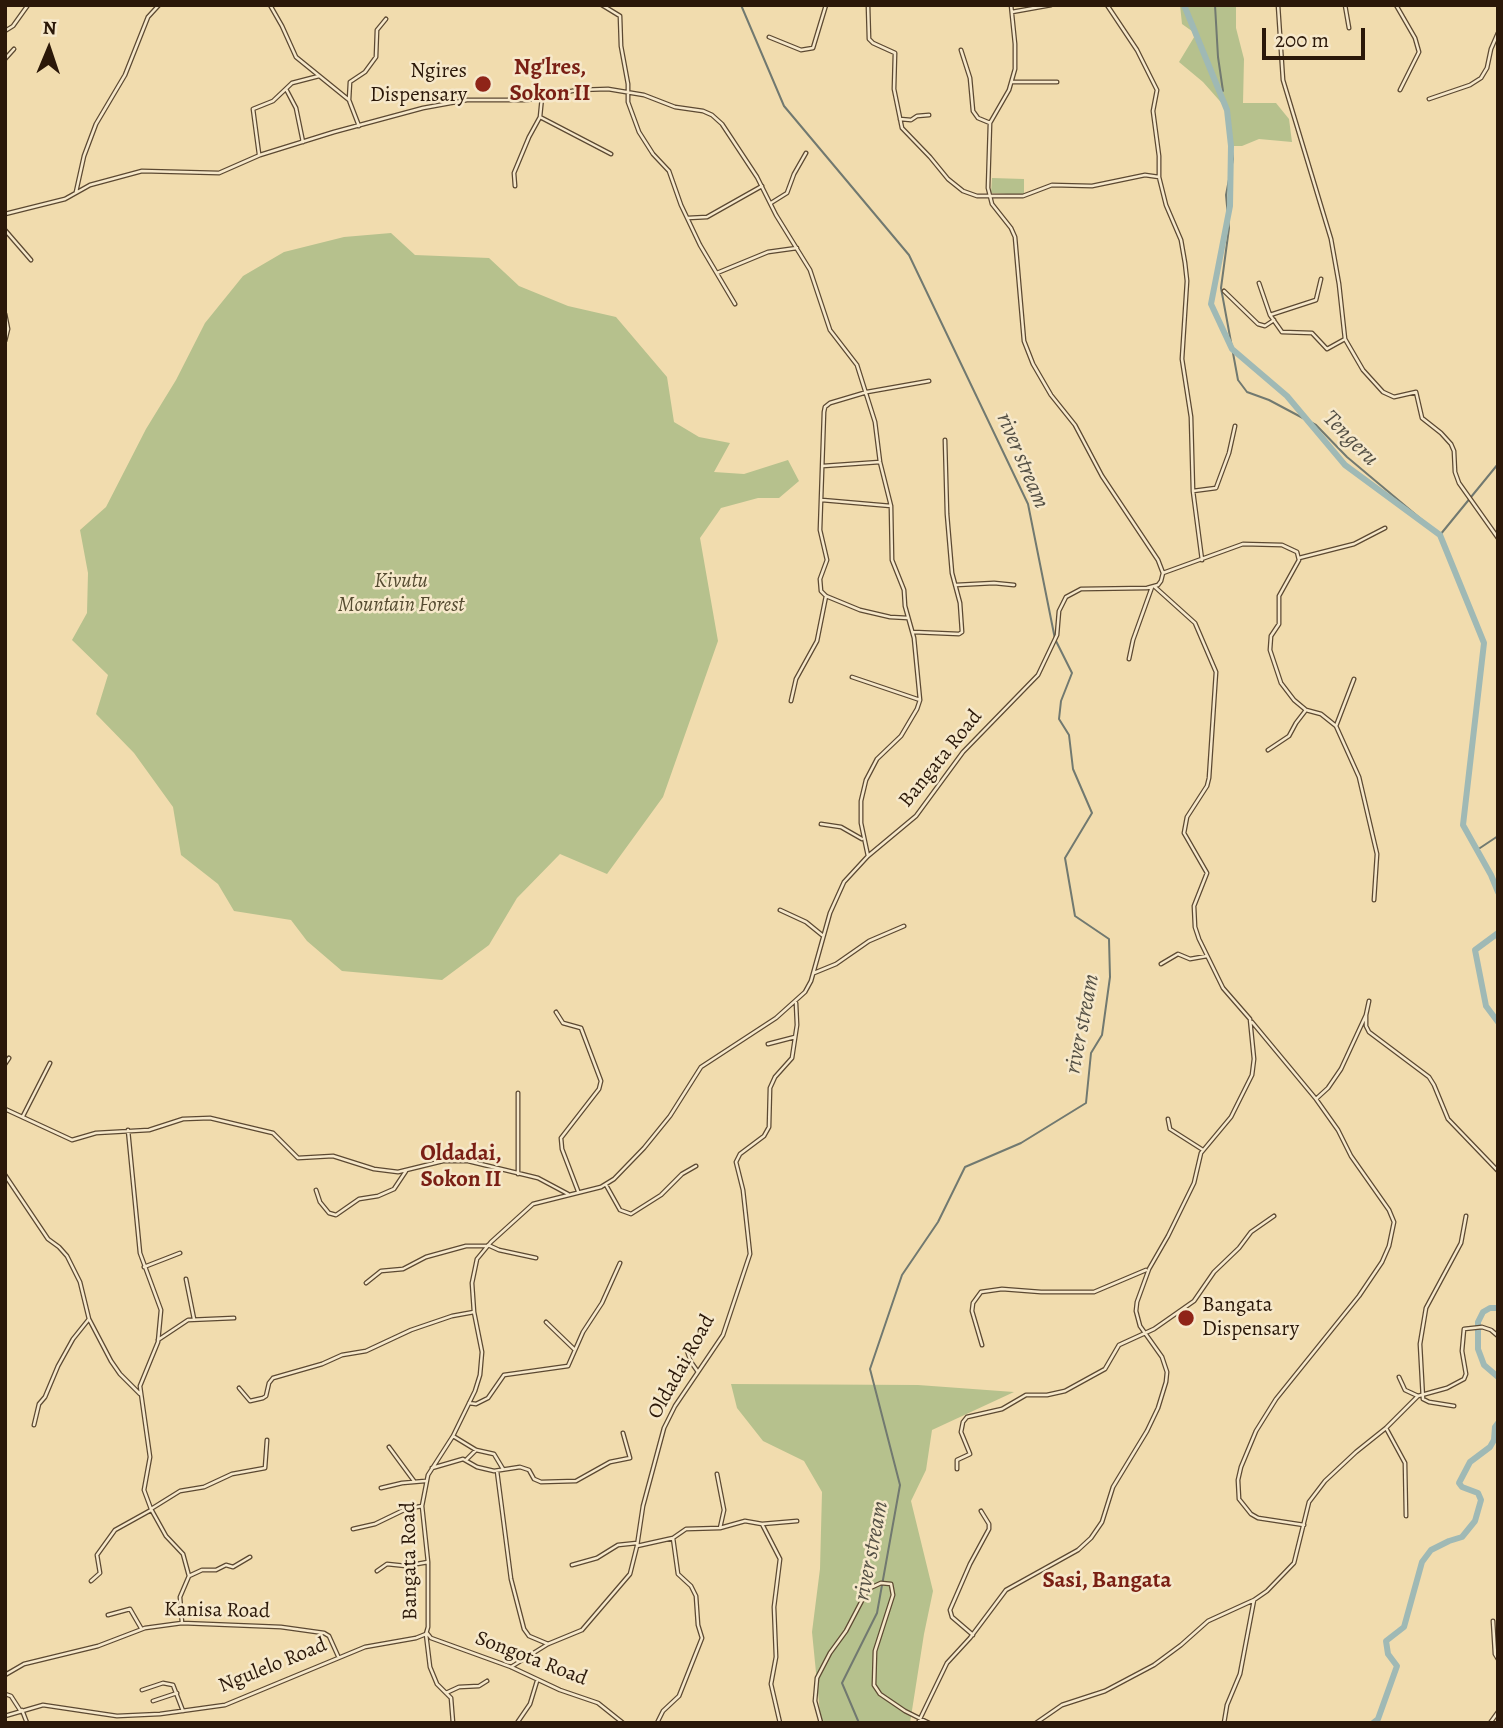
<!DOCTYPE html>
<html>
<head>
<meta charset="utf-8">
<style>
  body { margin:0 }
  #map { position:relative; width:1503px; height:1728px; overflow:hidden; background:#f1dcae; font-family:Alegreya,serif }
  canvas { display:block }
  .frame { position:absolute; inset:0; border:7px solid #2b1809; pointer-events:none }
  .north { position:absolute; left:14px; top:14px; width:70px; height:70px; -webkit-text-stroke:5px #f6e8ca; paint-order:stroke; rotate:2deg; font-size:19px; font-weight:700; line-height:28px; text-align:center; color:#2b1809 }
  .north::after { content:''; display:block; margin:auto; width:24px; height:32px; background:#2b1809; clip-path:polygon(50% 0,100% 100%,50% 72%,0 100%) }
  .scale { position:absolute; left:1262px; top:28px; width:103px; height:32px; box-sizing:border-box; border:4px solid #2b1809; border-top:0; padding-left:9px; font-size:21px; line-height:24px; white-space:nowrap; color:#2b1809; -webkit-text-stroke:5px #f6e8ca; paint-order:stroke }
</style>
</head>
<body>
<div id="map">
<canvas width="1503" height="1728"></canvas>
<div class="frame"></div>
<div class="north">N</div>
<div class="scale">200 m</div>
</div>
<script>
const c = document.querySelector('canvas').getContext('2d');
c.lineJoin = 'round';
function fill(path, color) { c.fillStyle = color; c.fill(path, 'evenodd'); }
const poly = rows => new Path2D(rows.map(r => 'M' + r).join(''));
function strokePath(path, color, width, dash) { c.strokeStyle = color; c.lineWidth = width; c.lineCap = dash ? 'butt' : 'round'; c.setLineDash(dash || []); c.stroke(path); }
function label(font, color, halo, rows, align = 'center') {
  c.font = font + ' Alegreya,serif'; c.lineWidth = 5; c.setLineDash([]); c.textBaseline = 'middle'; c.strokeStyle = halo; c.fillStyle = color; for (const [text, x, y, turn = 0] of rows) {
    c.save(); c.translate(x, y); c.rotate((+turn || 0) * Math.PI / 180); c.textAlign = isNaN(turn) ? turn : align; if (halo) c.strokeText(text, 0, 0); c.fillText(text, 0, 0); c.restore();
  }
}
fill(poly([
  [1180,5,1236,5,1236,28,1244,59,1243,103,1276,103,1289,119,1292,142,1259,139,1242,146,1231,146,1226,108,1203,82,1179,62,1196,34,1182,24],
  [992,178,1024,179,1024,195,991,193],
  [391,233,415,255,489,258,519,286,568,306,616,317,667,377,674,422,699,437,730,443,714,472,744,474,788,460,799,481,779,498,758,498,721,508,700,538,718,641,663,797,607,874,560,854,517,898,489,945,442,980,342,971,307,941,291,920,234,911,218,884,181,855,173,807,134,753,96,714,108,675,72,640,87,613,88,573,80,530,106,507,146,429,176,380,205,323,243,276,284,252,344,237],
  [731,1384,918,1385,1014,1392,932,1430,926,1470,911,1501,933,1591,924,1634,910,1723,821,1723,812,1632,820,1569,822,1492,804,1461,763,1441,737,1408]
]), '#b6c18d');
strokePath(poly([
  [741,5,784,106,909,255,1028,504,1055,639,1072,673,1061,701,1059,719,1069,735,1073,769,1092,813,1065,858,1075,916,1109,939,1110,977,1102,1035,1091,1053,1086,1103,1021,1143,965,1167,938,1222,902,1275,870,1369,900,1485,877,1613,842,1683,859,1723],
  [1215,5,1218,57,1223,91],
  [1227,116,1233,159,1226,195,1229,228,1221,288,1238,380,1247,392,1269,400,1316,425,1347,457,1440,535,1498,464],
  [1477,850,1498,836]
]), '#717970', 2);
strokePath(poly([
  [1184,5,1227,110,1231,146,1230,206,1211,304,1232,349,1287,396,1345,465,1440,535,1484,643,1463,825,1491,875,1498,892],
  [1498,933,1475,950,1486,1006,1498,1022],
  [1498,1308,1490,1308,1483,1312,1478,1322,1478,1349,1484,1365,1498,1377],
  [1373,1723,1378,1719,1397,1666,1388,1654,1386,1641,1404,1627,1422,1562,1431,1550,1449,1541,1462,1537,1475,1521,1481,1500,1478,1493,1462,1487,1459,1483,1470,1462,1490,1447,1494,1440,1495,1427,1498,1423]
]), '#9fb9b5', 6);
const street = poly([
  [270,5,282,26,296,57,349,100,359,126],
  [602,5,620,16,621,46,628,84,628,102,639,132,653,154,669,171,681,205,700,245,735,304],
  [868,5,869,39,873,43,895,53,894,89,902,128,930,157,948,179,963,191,977,196,1023,196,1052,185,1092,186,1145,175,1159,177],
  [1107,5,1137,50,1157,90,1153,111,1159,156,1159,177,1166,205,1181,240,1185,263,1187,281,1182,359,1191,417,1193,491,1202,560],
  [1278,5,1283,80,1331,239,1339,284,1345,339,1363,370,1383,392,1394,397,1416,392,1422,418,1441,433,1451,444,1454,451,1455,472,1459,483,1498,538],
  [1345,5,1349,28],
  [1396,5,1415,38,1419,52,1400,90],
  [1012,12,1051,5],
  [5,31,13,26,28,5],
  [769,37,801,50,813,48,826,5],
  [961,50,970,78,973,111,978,118,990,123],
  [5,59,14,49],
  [1012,82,1057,82],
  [286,89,296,108,303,142],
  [1429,99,1470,85,1481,78,1487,68,1491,49,1498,33],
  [349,100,350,82,365,72,376,57,377,30,386,19],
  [540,117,611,154],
  [900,119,911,120,917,116,929,115],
  [259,154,253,109,273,101,292,83,319,76],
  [515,186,514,173,529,137,540,117,542,97],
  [76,192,84,156,96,124,125,75,148,17,159,5],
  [771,203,787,193,794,174,806,153],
  [5,214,65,199,90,185,142,171,219,173,260,155,334,132,423,108,467,100,527,100,577,90,608,89,644,95,675,107,703,111,712,115,722,124,757,177,776,215,810,270,830,330,857,365,875,422,880,462,891,506,892,560,904,590,905,606,914,638,920,700,917,709,901,736,877,759,866,780,861,801,861,823,868,856],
  [688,218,707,217,762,186],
  [5,230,31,260],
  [717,273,768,252,797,248],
  [1259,283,1270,315,1282,332,1312,333,1327,349,1345,339],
  [1224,291,1258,324,1265,326,1274,320],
  [5,314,8,329,5,341],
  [1270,315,1316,300,1321,279],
  [823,466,880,462],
  [1193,491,1216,488,1229,453,1235,426],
  [822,500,891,506],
  [1299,558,1354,544,1385,528],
  [1163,573,1243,544,1282,545,1297,552,1299,560,1279,596,1279,624,1271,636,1270,650,1281,683,1294,700,1306,710,1321,714,1336,726,1359,777,1377,854,1374,900],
  [956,585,994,583,1014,585],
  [908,618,890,617,860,610,826,596,821,591,820,579,827,560,820,530,824,412,825,407,830,403,867,392,929,381],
  [913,632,959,634,962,632,960,603,952,573,947,514,945,440],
  [1129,659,1133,640,1152,587],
  [852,677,920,700],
  [791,701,796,679,817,641,826,596],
  [1336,726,1354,679],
  [1268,750,1289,736,1296,723,1306,710],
  [821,824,841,827,862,839],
  [780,910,806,922,822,935],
  [1161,964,1178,954,1190,959,1207,956],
  [814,973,836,964,869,941,904,926],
  [556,1012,563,1023,581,1028,601,1081,599,1089,561,1138,562,1149,578,1191],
  [1366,1015,1366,1026,1369,1032,1429,1077,1434,1085,1448,1119,1498,1171],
  [1252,1022,1316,1099,1338,1130,1351,1156,1389,1210,1394,1222,1389,1246,1382,1262,1359,1296,1276,1399,1256,1431,1241,1467,1238,1480,1239,1499,1251,1514,1258,1518,1304,1525],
  [768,1044,795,1037],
  [5,1064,9,1058],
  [1316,1099,1328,1088,1341,1069,1366,1015,1369,1001],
  [5,1109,72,1140,96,1133,149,1130,183,1119,210,1118,273,1133,298,1158,333,1156,374,1169,398,1172,443,1161,468,1161,538,1178,568,1194],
  [23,1116,50,1063],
  [1168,1119,1170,1129,1203,1150],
  [128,1130,140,1253,161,1310,158,1342,140,1386,150,1457,144,1490,151,1509,166,1536,183,1554,189,1576,180,1597,182,1623],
  [518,1174,518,1093],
  [5,1175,48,1239,59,1247,67,1256,80,1282,89,1319,111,1361,120,1374,140,1394],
  [606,1185,620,1210,631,1214,661,1195,682,1174,696,1166],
  [316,1190,320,1202,329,1213,336,1215,359,1199,378,1196,394,1189,406,1171],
  [488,1245,499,1250,536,1258],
  [144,1267,180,1253],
  [186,1279,194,1319],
  [366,1283,381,1271,403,1269,426,1257,466,1246,487,1246],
  [546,1322,575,1350],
  [158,1340,188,1320,234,1318],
  [982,1345,972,1311,973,1303,981,1292,1002,1289,1041,1292,1094,1292,1146,1270],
  [686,1348,691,1362,698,1372],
  [1399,1377,1405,1390,1418,1396],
  [239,1388,250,1401,263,1398,266,1396,269,1383,273,1378,322,1364,342,1355,366,1351,411,1330,452,1316,474,1312],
  [469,1403,476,1404,488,1398,504,1375,568,1366,583,1332,602,1303,620,1263],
  [1454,1406,1429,1402,1423,1399,1420,1344,1426,1308,1461,1243,1466,1216],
  [34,1425,39,1404,45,1397,58,1366,73,1339,89,1319],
  [1386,1428,1405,1463,1406,1516],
  [453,1436,476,1450,494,1454,503,1469],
  [389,1447,414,1481],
  [466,1460,476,1450],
  [432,1468,463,1459,477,1467,494,1471,520,1467,529,1470,534,1479,541,1482,576,1481,610,1462,630,1458,623,1433],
  [957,1469,957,1460,970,1454,961,1432,963,1422,967,1417,1002,1409,1026,1395,1047,1395,1065,1391,1105,1369,1119,1345,1154,1329,1194,1301,1214,1272,1239,1248,1251,1232,1274,1216],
  [497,1471,511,1579,524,1629,529,1636,548,1644],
  [381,1488,402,1483,425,1481],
  [151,1509,180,1491,204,1487,232,1474,265,1468,267,1440],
  [762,1524,780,1559,774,1607,776,1657,771,1684,780,1723],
  [720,1528,745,1521,762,1524,797,1521],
  [353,1529,375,1524,406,1509,422,1506],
  [637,1546,673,1538,686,1529,720,1528,724,1510,717,1474],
  [572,1565,597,1558,618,1545,637,1543],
  [377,1571,387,1564,406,1566,428,1562],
  [189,1576,202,1570,216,1570,226,1565,233,1567,250,1557],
  [91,1581,100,1573,97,1555,115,1530,151,1510],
  [108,1615,130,1609,141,1628],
  [1493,1621,1495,1654,1498,1659],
  [427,1633,431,1638,511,1667,560,1690,598,1703,623,1723],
  [973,1635,952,1617,950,1610,970,1564,989,1529,989,1524,981,1511],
  [511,1667,548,1644,582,1630,630,1574,637,1546,643,1506,664,1428,675,1406,723,1335,750,1254,743,1190,736,1162,740,1154,764,1136,769,1127,770,1088,775,1077,792,1058,797,1025,796,1003],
  [5,1675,24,1664,98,1646,145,1628,182,1623,281,1627,324,1633,329,1636,338,1656],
  [142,1690,163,1683,173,1685,183,1711],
  [446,1693,459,1687,479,1686,487,1681],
  [5,1694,11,1696,20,1710],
  [153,1701,177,1693],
  [22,1710,27,1723],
  [5,1716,43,1705,117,1716,160,1714,225,1705,365,1647,416,1638,426,1634],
  [453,1723,451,1698,437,1684,430,1667,426,1634,428,1627,428,1562,422,1506,428,1475,453,1436,475,1391,480,1375,482,1352,474,1312,472,1283,477,1259,491,1242,533,1204,601,1187,614,1179,644,1148,670,1116,701,1067,776,1018,805,992,811,981,830,913,844,882,868,856,916,816,963,752,1038,675,1057,635,1059,611,1066,597,1081,589,1147,588,1158,585,1161,581,1163,573,1158,560,1102,476,1075,425,1051,395,1033,364,1024,341,1015,237,1011,228,992,204,988,188,990,123,1009,90,1015,69,1015,44,1011,5],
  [517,1723,530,1704,537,1681],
  [657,1723,663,1711,679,1696,702,1638,698,1625,696,1596,691,1586,678,1574,673,1538],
  [821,1723,815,1701,817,1678,830,1653,846,1631,868,1589,881,1583,891,1584,893,1595,875,1651,874,1685,880,1694,905,1711,929,1723],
  [918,1723,947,1663,970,1638,1006,1590,1078,1550,1091,1538,1102,1522,1113,1487,1147,1431,1158,1408,1166,1382,1167,1372,1162,1357,1140,1326,1136,1311,1137,1302,1149,1269,1168,1236,1194,1183,1201,1153,1231,1117,1252,1075,1254,1059,1250,1019,1223,988,1199,939,1195,927,1194,906,1207,873,1184,833,1187,817,1207,786,1209,778,1216,672,1195,623,1155,587],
  [1036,1723,1062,1705,1105,1691,1154,1665,1181,1645,1208,1621,1254,1600,1267,1591,1294,1563,1309,1502,1325,1481,1356,1452,1386,1428,1418,1396,1447,1388,1464,1379,1466,1374,1462,1351,1464,1329,1482,1327,1491,1330,1498,1336],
  [1224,1723,1227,1705,1240,1674,1254,1600],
  [1490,1723,1498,1712]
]);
strokePath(street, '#5c4932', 5);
strokePath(street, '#f6e8ca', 2.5);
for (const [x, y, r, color] of [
  [483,84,9,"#8f2418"],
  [1186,1318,9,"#8f2418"]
]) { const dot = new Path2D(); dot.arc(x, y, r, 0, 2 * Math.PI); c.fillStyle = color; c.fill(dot); strokePath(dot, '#f6e8ca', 2.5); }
label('21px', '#2b1809', '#f6e8ca', [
  ["Ngires",467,72],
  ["Dispensary",467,96],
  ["Bangata",1202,1306,"left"],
  ["Dispensary",1202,1330,"left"]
], 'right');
label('italic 21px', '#554b31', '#f6e8ca', [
  ["Kivutu",401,582],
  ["Mountain Forest",401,606]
]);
label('21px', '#2b1809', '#f6e8ca', [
  ["Bangata Road",941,759,-51],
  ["Oldadai Road",682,1367,-61],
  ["Bangata Road",410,1561,-91],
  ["Kanisa Road",217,1611,1],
  ["Songota Road",531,1659,21],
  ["Ngulelo Road",273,1666,-22]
]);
label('bold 23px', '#7a1f14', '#f6e8ca', [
  ["Ng'lres,",550,68],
  ["Sokon II",550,94],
  ["Oldadai,",461,1154],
  ["Sokon II",461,1180],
  ["Sasi, Bangata",1107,1581]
]);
label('italic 23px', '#545045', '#f6e8ca', [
  ["Tengeru",1350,439,45],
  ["river stream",1022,461,67],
  ["river stream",1083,1024,-79],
  ["river stream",872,1551,-79]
]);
</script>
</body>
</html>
